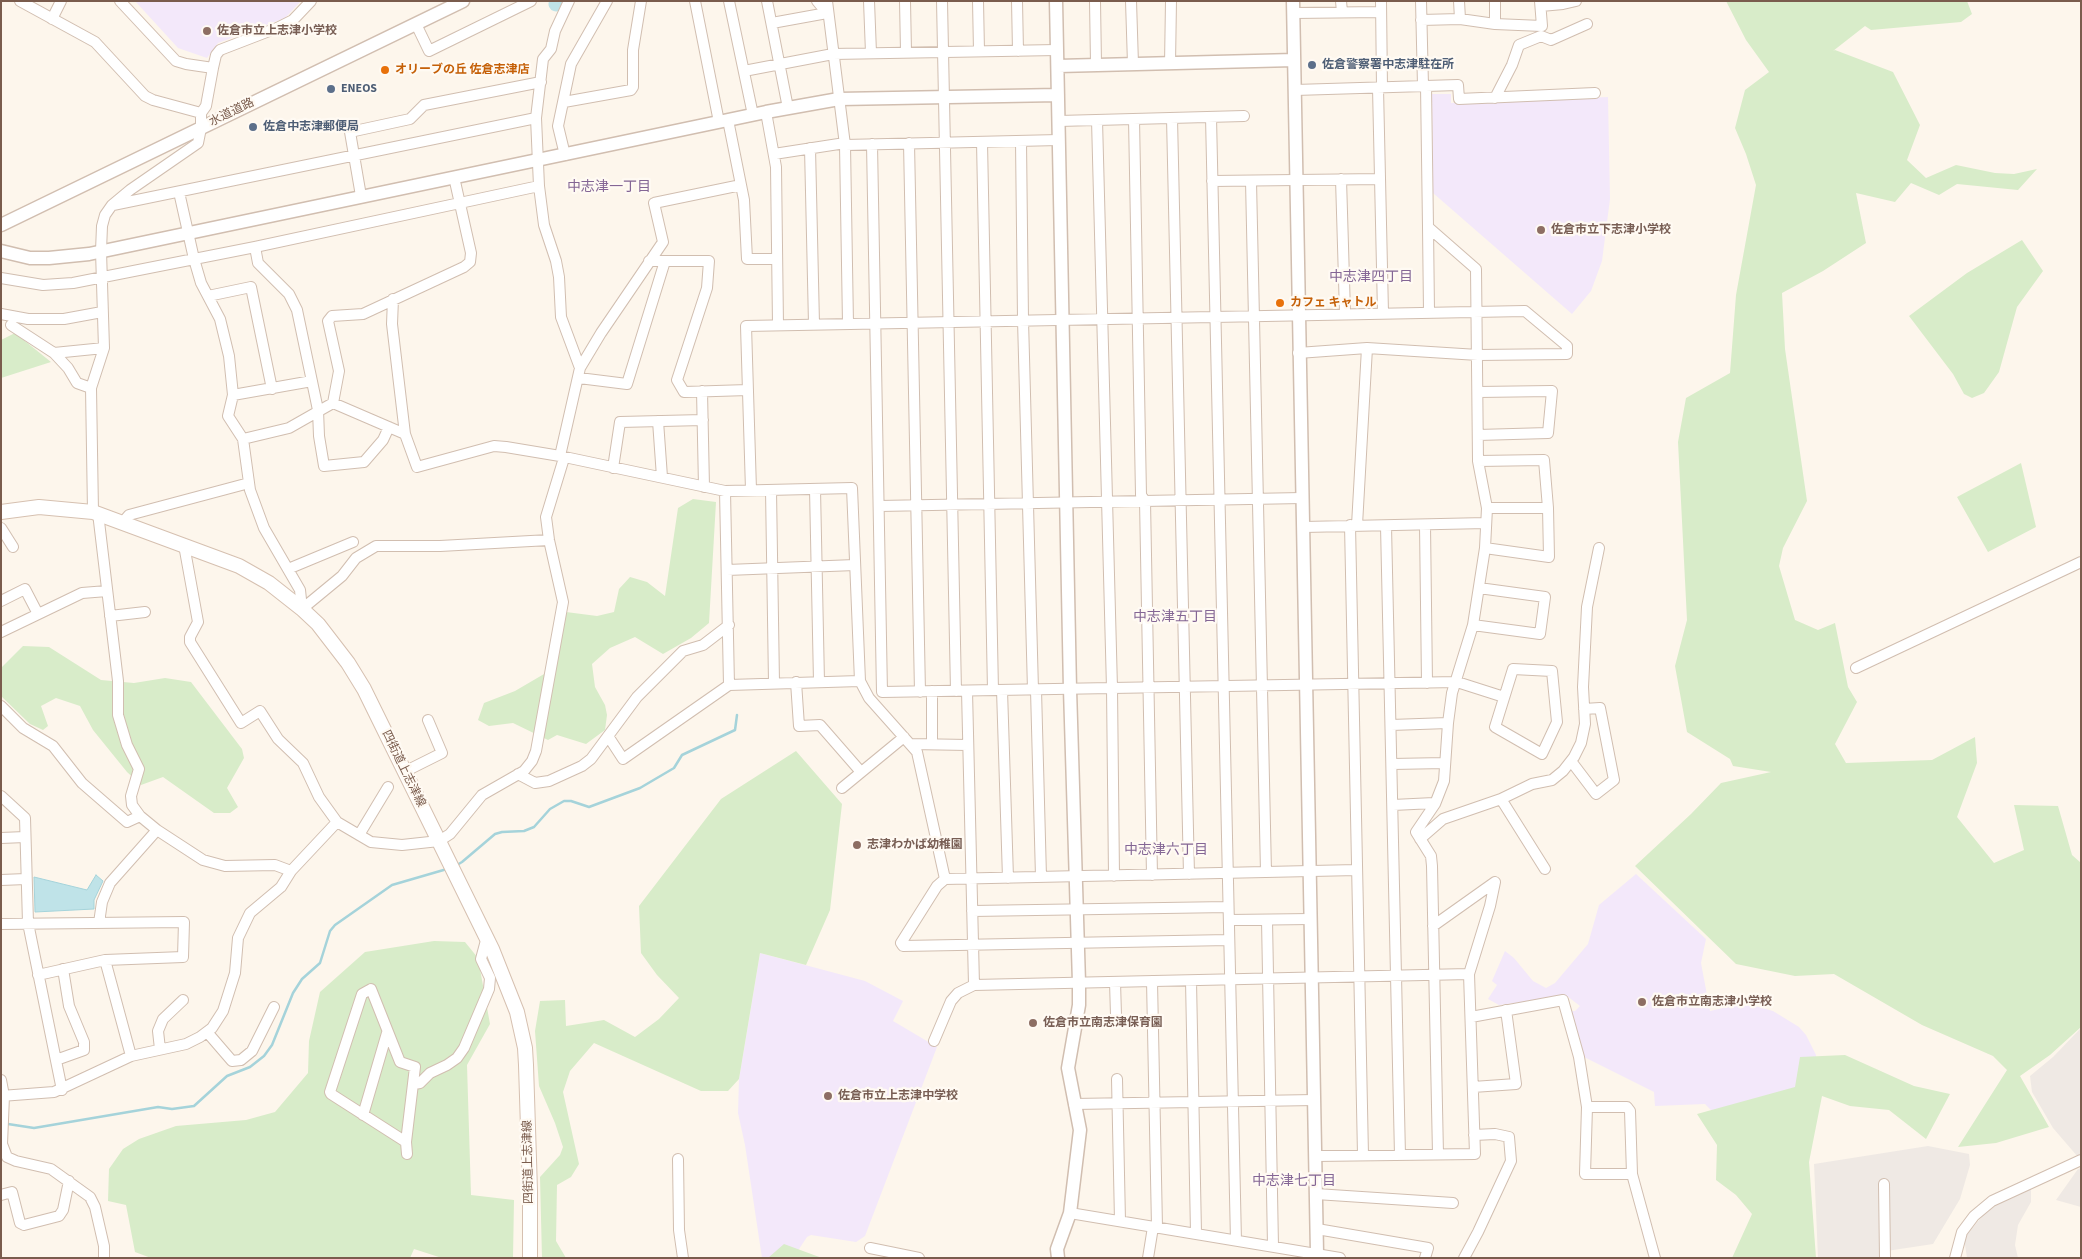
<!DOCTYPE html>
<html>
<head>
<meta charset="utf-8">
<style>
  body { margin:0 }
  #map { position:relative; width:2082px; height:1259px; overflow:hidden; background:#fdf6ec; font-family:"Source Sans 3",sans-serif }
  canvas { display:block }
  .frame { position:absolute; inset:0; border:2px solid #7a5c4d; pointer-events:none }
</style>
</head>
<body>
<div id="map">
<canvas width="2082" height="1259"></canvas>
<div class="frame"></div>
</div>
<script>
const c = document.querySelector('canvas').getContext('2d');
c.lineJoin = 'round';
function fill(path, color) { c.fillStyle = color; c.fill(path, 'evenodd'); }
const poly = rows => new Path2D(rows.map(r => 'M' + r).join(''));
function strokePath(path, color, width, dash) { c.strokeStyle = color; c.lineWidth = width; c.lineCap = dash ? 'butt' : 'round'; c.setLineDash(dash || []); c.stroke(path); }
function label(font, color, halo, rows, align = 'center') {
  c.font = font + ' "Source Sans 3","Noto Sans JP",sans-serif'; c.lineWidth = 4.5; c.setLineDash([]); c.textBaseline = 'middle'; c.strokeStyle = halo; c.fillStyle = color; for (const [text, x, y, turn = 0] of rows) {
    c.save(); c.translate(x, y); c.rotate((+turn || 0) * Math.PI / 180); c.textAlign = isNaN(turn) ? turn : align; if (halo) c.strokeText(text, 0, 0); c.fillText(text, 0, 0); c.restore();
  }
}
fill(poly([
  [2081,1028,2081,1155,2078,1157,2053,1128,2032,1092,2030,1076,2053,1057],
  [1928,1146,1969,1154,1970,1165,1960,1199,1933,1244,1880,1252,1880,1258,1818,1258,1814,1164],
  [2081,1168,2081,1207,2056,1200,2078,1169],
  [2031,1189,2031,1202,2018,1225,2015,1245,2018,1258,1967,1258,1964,1238,1989,1208]
]), '#efe9e4');
fill(poly([
  [135,1,301,1,285,18,218,43,207,58,178,48],
  [1432,94,1451,94,1451,103,1608,97,1610,199,1602,261,1591,291,1572,314,1433,193],
  [1636,874,1706,939,1701,963,1710,1011,1736,1005,1755,1006,1773,1011,1799,1027,1806,1035,1816,1055,1816,1075,1801,1092,1715,1114,1705,1104,1655,1106,1654,1092,1582,1056,1571,1014,1571,1011,1575,1011,1580,1006,1567,996,1499,1005,1488,999,1497,985,1492,981,1505,951,1514,958,1533,981,1546,988,1555,983,1588,944,1599,905],
  [760,953,865,981,903,1001,893,1021,937,1047,865,1236,856,1242,811,1235,807,1237,793,1258,762,1258,745,1145,738,1113,739,1079]
]), '#f3e8fa');
fill(poly([
  [1726,1,1967,1,1972,14,1961,22,1871,30,1865,26,1833,51,1835,50,1893,72,1920,125,1907,160,1926,178,1956,165,1995,173,2014,174,2037,169,2018,190,1957,184,1939,195,1911,183,1895,202,1856,193,1866,243,1823,271,1782,293,1785,349,1807,501,1783,548,1779,566,1795,620,1818,630,1835,623,1848,687,1857,702,1835,744,1846,763,1932,760,1975,737,1977,763,1957,817,1994,863,2024,850,2014,805,2058,806,2072,855,2081,863,2081,1027,2050,1055,2020,1076,2049,1127,1996,1143,1958,1147,2007,1070,1993,1056,1922,1025,1834,974,1795,976,1736,964,1635,866,1691,814,1721,783,1771,772,1733,766,1730,759,1687,732,1675,666,1687,620,1678,442,1686,398,1730,373,1736,295,1756,185,1746,154,1735,128,1745,90,1769,72,1746,40],
  [2022,240,2043,271,2017,307,1999,372,1984,393,1972,398,1964,394,1953,374,1909,316,1967,273],
  [15,333,51,362,1,378,1,340],
  [2021,463,2036,527,1988,552,1957,497],
  [693,499,716,502,709,623,691,638,663,654,635,637,610,648,592,664,595,687,605,705,607,715,605,730,586,744,557,735,548,740,513,723,489,726,478,720,484,703,515,691,556,667,566,612,597,616,614,612,619,589,630,577,647,582,665,596,678,508],
  [23,646,49,647,101,680,134,683,165,678,191,682,242,749,244,758,227,788,238,807,230,813,214,813,163,777,141,785,127,772,93,730,80,706,56,698,41,706,48,726,43,730,30,724,1,696,1,668],
  [796,751,842,804,830,910,806,965,760,953,739,1079,728,1091,701,1091,594,1043,570,1071,563,1092,579,1164,571,1177,557,1185,556,1241,566,1258,542,1258,540,1177,560,1155,563,1147,555,1123,539,1086,535,1031,540,1001,565,1000,566,1026,604,1020,635,1037,659,1019,679,998,657,975,641,953,639,906,721,799],
  [434,941,465,942,478,958,490,1024,467,1065,471,1195,514,1200,513,1258,442,1258,414,1249,410,1258,151,1258,135,1252,126,1205,108,1201,109,1169,123,1149,139,1139,176,1126,246,1120,275,1112,308,1073,309,1041,320,992,365,952],
  [1845,1055,1914,1086,1950,1094,1926,1139,1889,1110,1850,1106,1822,1096,1809,1162,1816,1258,1732,1258,1752,1214,1736,1195,1716,1180,1717,1145,1697,1114,1795,1087,1800,1057],
  [784,1244,822,1258,768,1258]
]), '#d8ecc9');
const water = poly([
  [96,875,103,881,94,900,94,909,35,912,34,877,87,890,96,875]
]);
fill(water, '#bfe3e8');
strokePath(water, '#a5d3da', 1);
strokePath(poly([
  [457,865,462,862,495,834,502,832,524,831,534,827,550,809,564,801,571,801,589,807,640,788,674,768,682,755,735,730,737,715],
  [8,1124,34,1128,158,1107,172,1109,194,1106,227,1076,250,1067,264,1056,272,1045,293,993,302,979,320,963,330,931,335,925,392,885,447,869]
]), '#a5d3da', 2.5);
strokePath(poly([
  [556,4,557,1]
]), '#bfe3e8', 15);
const minor = poly([
  [20,1,95,42,145,96,153,100,201,113],
  [120,1,176,61,186,64,213,68],
  [569,1,555,31,551,49,543,59,536,118,539,186,544,225,556,261,559,277,561,317,580,368],
  [695,1,719,122],
  [729,1,753,115],
  [767,1,788,108],
  [827,1,845,145,848,324],
  [869,1,871,53],
  [905,1,906,52],
  [942,1,956,691],
  [978,1,979,51],
  [1017,1,1018,51],
  [1095,1,1096,64],
  [1131,1,1133,64],
  [1341,1,1342,12],
  [1381,1,1382,88],
  [1421,1,1423,86],
  [1459,1,1460,19],
  [1495,1,1495,24],
  [1541,6,1563,4,1576,1],
  [1293,13,1381,12],
  [52,19,61,1],
  [1421,20,1460,19,1495,24,1542,26,1540,1],
  [772,23,827,13,817,1],
  [416,24,429,51,531,1],
  [1170,64,1171,1],
  [744,71,833,54,1057,50],
  [1426,86,1428,227,1476,269,1478,461,1487,508,1485,548,1473,625,1452,693,1448,723,1444,781,1435,804,1416,832,1431,856,1432,866,1438,1154],
  [1378,88,1383,313],
  [1295,90,1458,85,1459,99,1595,93],
  [1495,98,1512,65,1519,45,1541,36,1551,40,1587,24],
  [564,102,631,90,633,87,633,50,641,1],
  [766,112,776,167,778,325],
  [1211,117,1236,1240],
  [1172,118,1189,874],
  [1134,119,1141,495,1145,501,1152,875],
  [728,120,744,200,747,259,777,259],
  [1097,120,1112,688,1114,876],
  [1059,121,1244,116],
  [1021,141,1023,320,1033,690],
  [982,142,993,690],
  [909,143,920,692],
  [872,144,882,692,1457,682,1504,697],
  [845,145,1059,140],
  [810,148,814,324],
  [774,154,845,143],
  [565,155,558,126,571,64,607,1],
  [1341,179,1345,313],
  [1212,181,1380,179],
  [1251,181,1266,872],
  [179,192,194,259,201,283,220,319,229,356,233,395,228,416,243,439,250,490,264,528,300,590,302,609],
  [361,196,350,132,410,119,424,105,541,82],
  [113,205,536,118],
  [1428,227,1429,312],
  [255,247,258,263,289,294,297,310,318,410,319,436,324,466,364,462,383,440,389,427],
  [649,261,709,261,707,288,677,380,684,392,748,390],
  [1,278,43,285,73,283,255,247,539,186],
  [208,296,251,287,272,389],
  [393,299,392,324,405,434,417,467,494,446,506,447,560,456,725,491,852,488,860,681,869,698,917,752,945,879],
  [1,314,28,319,64,319,102,312],
  [11,325,54,353,68,368,77,383,91,388],
  [54,353,104,348],
  [579,378,627,384,665,261],
  [702,391,704,487],
  [233,395,312,381],
  [333,403,405,434],
  [658,421,662,477],
  [1478,435,1548,433,1552,391,1478,392],
  [243,439,289,428,333,403,339,371,328,321,332,316,363,314,464,267,470,262,471,253,454,177],
  [560,456,580,368,601,333,663,242,654,203,741,185],
  [1478,461,1544,460,1548,508,1549,557,1485,548],
  [613,468,620,422,703,420],
  [815,489,819,682],
  [751,490,746,326,1525,311,1567,346,1567,354,1478,355,1367,348,1298,353],
  [771,490,774,683],
  [725,491,729,685,860,681],
  [879,506,1302,498],
  [1487,508,1548,508],
  [93,512,91,388,104,348,101,251,102,226,105,215,112,205,130,190,198,143,201,128,201,113,206,106,213,68,216,55,220,50,277,28,293,20,311,1],
  [98,513,118,681,118,715,127,745,139,769,131,796,132,805,140,816,157,830,203,860,225,866,275,865,291,871],
  [123,522,129,515,249,483],
  [1350,525,1363,1155],
  [1357,525,1367,348],
  [1425,525,1427,683],
  [1386,526,1400,1155],
  [1304,527,1486,523],
  [1,528,13,547],
  [184,545,198,622,190,637,190,642,241,723,260,711,278,739,303,763,319,797,337,822],
  [288,569,353,542],
  [727,570,855,565],
  [1,601,25,589,38,614],
  [302,609,342,576,356,558,376,546,440,546,549,540],
  [110,616,145,612],
  [1473,625,1540,634,1545,597,1479,588],
  [1,632,82,593,107,591],
  [1856,668,2081,562],
  [1513,669,1552,671,1557,722,1542,754,1495,727,1513,669],
  [796,682,799,726,820,725,861,772],
  [1002,690,1008,878],
  [1036,690,1041,877],
  [932,691,932,744],
  [967,691,974,985],
  [1,706,23,728,53,746,82,783,127,822,140,816],
  [1391,725,1448,723],
  [608,736,623,759,729,685],
  [911,744,968,745],
  [1571,761,1596,794,1614,780,1600,708,1584,709],
  [1392,764,1445,763],
  [404,772,442,753,428,720],
  [518,774,535,783,549,781,582,766,591,759,637,697,683,651,703,645,729,625],
  [842,788,904,737],
  [1,796,25,818,28,923,62,1090],
  [1501,799,1545,869],
  [1393,805,1434,803],
  [359,835,388,787],
  [1,838,25,837],
  [1420,839,1443,819,1501,799,1532,784,1552,780,1563,771,1574,757,1581,743,1585,724,1583,687,1587,607,1599,548],
  [1,880,26,879],
  [972,911,1228,907],
  [1229,920,1311,919],
  [1267,920,1273,1246],
  [99,923,102,902,110,883,157,830],
  [1,924,184,922,183,957,105,960,38,975],
  [1229,940,903,946,901,943,937,886,945,879,1357,870],
  [105,960,131,1056],
  [1152,981,1157,1227],
  [1191,981,1196,1233],
  [1115,982,1116,1015],
  [1471,1017,1563,1000,1579,1057,1587,1107,1585,1174,1632,1174],
  [207,1032,232,1061,241,1060,252,1051,274,1007],
  [934,1041,951,1001,958,993,974,985,1469,974],
  [160,1049,158,1031,163,1019,183,1000],
  [56,1060,84,1050,84,1042,69,1006,63,969],
  [1117,1079,1120,1221],
  [1,1080,4,1096,2,1144,7,1157,16,1161,51,1169,90,1197,95,1207,104,1246,104,1258],
  [414,1084,420,1083,430,1073,447,1065,457,1058,464,1048,489,989,490,978,481,959,485,944,488,941],
  [1473,1087,1516,1084,1506,1010],
  [1,1096,54,1092,131,1056,186,1044,200,1037,212,1028,223,1011,235,973,238,938,250,913,281,887,291,871,337,822,371,842,402,845,439,841,450,834,482,795,524,771,532,761,536,751,563,602,549,540,546,517,564,458],
  [1074,1104,1315,1100],
  [1587,1107,1627,1107,1630,1111,1632,1174,1655,1258],
  [363,1115,387,1033],
  [406,1142,415,1067,400,1062,371,989,362,994,330,1092,331,1094,406,1142,407,1154],
  [1315,1156,1475,1154,1469,974,1490,906,1495,882,1433,926],
  [678,1159,679,1230,683,1258],
  [1884,1184,1885,1258],
  [1316,1194,1453,1203],
  [1,1195,12,1192,20,1223,24,1225,59,1216,63,1210,69,1181],
  [1070,1213,1340,1258],
  [1317,1229,1428,1248,1425,1258],
  [870,1248,919,1258],
  [1148,1258,1153,1227],
  [1464,1258,1478,1232,1511,1161,1509,1137,1495,1134,1474,1135],
  [1955,1258,1962,1232,1974,1216,1992,1201,2081,1160]
]);
const tertiary = poly([
  [1056,1,1070,689,1079,983,1079,1005,1068,1068,1080,1130,1070,1213,1057,1249,1058,1258],
  [1293,1,1317,1253],
  [1058,66,1294,60],
  [1,225,463,1],
  [1,251,30,258,49,258,89,254,766,112,839,99,1058,95]
]);
const secondary = poly([
  [1,512,39,507,93,512,239,566,269,583,302,609,318,624,348,663,364,689,492,949,517,1012,525,1048,526,1065,530,1191,530,1258]
]);
strokePath(minor, '#d1beb0', 12);
strokePath(tertiary, '#d1beb0', 15);
strokePath(secondary, '#d6c0b0', 16);
strokePath(minor, '#fff', 10);
strokePath(tertiary, '#fff', 12);
strokePath(secondary, '#fff', 14);
for (const [x, y, r, color] of [
  [207,31,5,"#8d6e63"],
  [1312,65,5,"#5c6f8a"],
  [385,70,5,"#e8710a"],
  [331,89,5,"#5c6f8a"],
  [253,127,5,"#5c6f8a"],
  [1541,230,5,"#8d6e63"],
  [1280,303,5,"#e8710a"],
  [857,845,5,"#8d6e63"],
  [1642,1002,5,"#8d6e63"],
  [1033,1023,5,"#8d6e63"],
  [828,1096,5,"#8d6e63"]
]) { const dot = new Path2D(); dot.arc(x, y, r, 0, 2 * Math.PI); c.fillStyle = color; c.fill(dot); strokePath(dot, '#fffaf3', 2); }
label('bold 12px', '#785e54', '#fffaf3', [
  ["佐倉市立上志津小学校",217,31],
  ["佐倉市立下志津小学校",1551,230],
  ["志津わかば幼稚園",867,845],
  ["佐倉市立南志津小学校",1652,1002],
  ["佐倉市立南志津保育園",1043,1023],
  ["佐倉市立上志津中学校",838,1096]
], 'left');
label('bold 12px', '#4e5e75', '#fffaf3', [
  ["佐倉警察署中志津駐在所",1322,65],
  ["ENEOS",341,89],
  ["佐倉中志津郵便局",263,127]
], 'left');
label('bold 12px', '#c56008', '#fffaf3', [
  ["オリーブの丘 佐倉志津店",395,70],
  ["カフェ キャトル",1290,303]
], 'left');
label('12px', '#7a5c4d', '#fffaf3', [
  ["水道道路",232,113,-26],
  ["四街道上志津線",403,769,64],
  ["四街道上志津線",529,1162,-91]
]);
label('14px', '#846695', '#fffaf3', [
  ["中志津一丁目",609,188],
  ["中志津四丁目",1371,278],
  ["中志津五丁目",1175,618],
  ["中志津六丁目",1166,851],
  ["中志津七丁目",1294,1182]
]);
</script>
</body>
</html>
